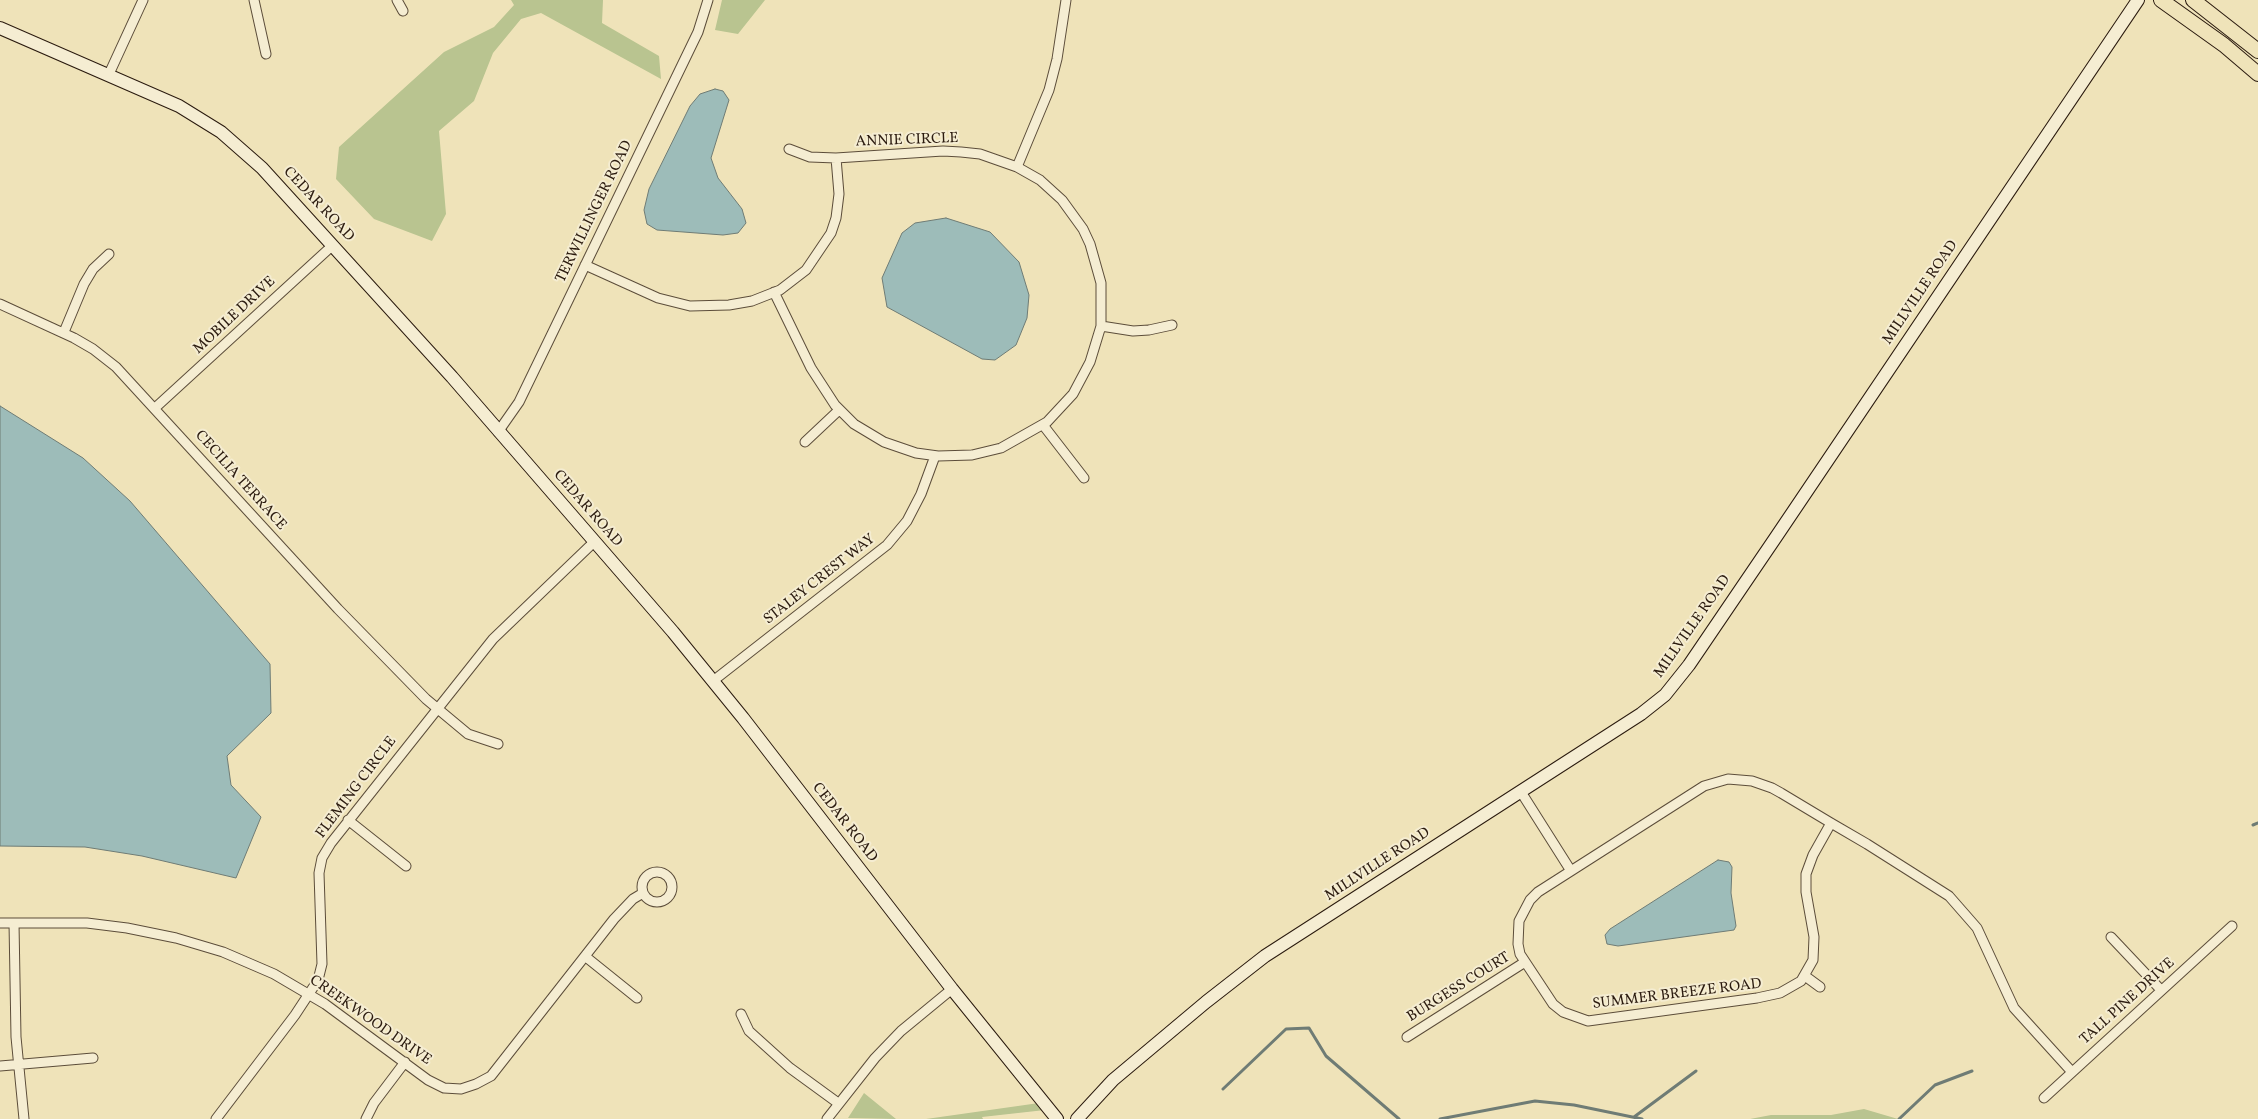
<!DOCTYPE html>
<html>
<head>
<meta charset="utf-8">
<style>
  body { margin:0 }
  canvas { display:block; background:#efe3b9 }
</style>
</head>
<body>
<canvas width="2258" height="1119"></canvas>
<script>
const c = document.querySelector('canvas').getContext('2d');
c.lineJoin = 'round';
function fill(path, color) { c.fillStyle = color; c.fill(path, 'evenodd'); }
const poly = rows => new Path2D(rows.map(r => 'M' + r).join(''));
function strokePath(path, color, width, dash) { c.strokeStyle = color; c.lineWidth = width; c.lineCap = dash ? 'butt' : 'round'; c.setLineDash(dash || []); c.stroke(path); }
function label(font, color, halo, rows, align = 'center') {
  c.font = font + ' Vollkorn,serif'; c.lineWidth = 4; c.setLineDash([]); c.textBaseline = 'middle'; c.strokeStyle = halo; c.fillStyle = color; for (const [text, x, y, turn = 0] of rows) {
    c.save(); c.translate(x, y); c.rotate((+turn || 0) * Math.PI / 180); c.textAlign = isNaN(turn) ? turn : align; if (halo) c.strokeText(text, 0, 0); c.fillText(text, 0, 0); c.restore();
  }
}
fill(poly([
  [511,0,603,0,602,23,659,56,661,79,541,13,521,19,493,53,474,101,439,131,446,214,432,241,374,219,336,179,339,147,444,52,494,27,514,5],
  [722,0,765,0,738,34,715,30],
  [864,1093,896,1119,848,1118],
  [1039,1103,1045,1110,982,1117,983,1119,926,1119],
  [1864,1109,1898,1119,1750,1119,1771,1115,1831,1115]
]), '#b9c490');
const water = poly([
  [715,89,723,91,729,100,711,158,718,178,742,209,746,223,738,233,723,235,657,230,647,224,644,210,649,189,690,106,700,94,715,89],
  [946,218,990,232,1019,262,1029,295,1027,318,1016,345,995,360,982,359,887,307,882,278,902,233,915,223,946,218],
  [0,406,83,458,130,501,270,664,271,713,227,756,231,785,261,817,236,878,142,856,85,847,0,846,0,406],
  [1718,860,1729,862,1732,867,1731,893,1736,926,1734,930,1618,946,1607,944,1605,935,1610,929,1718,860]
]);
fill(water, '#9dbcb9');
strokePath(water, '#6f7c75', 1);
strokePath(poly([
  [2253,825,2258,823],
  [1223,1089,1286,1029,1309,1028,1326,1056,1399,1119],
  [1634,1117,1696,1071],
  [1440,1119,1535,1101,1574,1105,1642,1119],
  [1899,1119,1935,1085,1972,1071]
]), '#6f7c75', 3);
const street = poly([
  [254,0,266,54],
  [397,0,403,11],
  [109,74,143,0],
  [1017,167,1049,90,1057,59,1066,0],
  [585,265,658,298,690,306,729,305,752,301,780,290,806,270,831,233,836,218,839,194,836,158],
  [774,292,811,368,835,405,854,424,884,442,916,453,938,456,972,455,1001,448,1047,422,1073,394,1090,362,1101,326,1101,283,1090,244,1083,229,1062,200,1040,180,1017,167,980,154,961,152,943,151,836,158,810,157,789,149],
  [0,304,74,338,93,349,116,367,338,609,426,699,468,734,498,744],
  [1101,326,1133,331,1149,330,1172,325],
  [64,332,84,284,93,269,109,254],
  [155,408,333,245],
  [1043,425,1084,478],
  [498,432,519,402,698,32,708,0],
  [805,442,839,410],
  [713,681,887,545,907,521,921,494,935,456],
  [1521,792,1571,871],
  [348,820,406,866],
  [1831,823,1813,855,1806,874,1806,892,1814,937,1813,960,1801,981,1780,993,1757,998,1588,1021,1563,1012,1553,1004,1520,954,1518,944,1519,921,1530,900,1538,892,1704,786,1728,779,1752,781,1772,788,1781,793,1831,823,1867,844,1949,896,1977,928,2014,1008,2072,1072],
  '642 887a15 15 0 1 1 30 0a15 15 0 1 1-30 0Z',
  [0,923,87,923,127,928,176,938,223,952,274,974,325,1004,428,1080,444,1088,461,1089,476,1084,491,1076,614,919,633,899,643,893],
  [14,923,16,1037,24,1119],
  [2111,937,2161,990],
  [586,957,637,998],
  [1805,976,1820,987],
  [741,1014,749,1031,790,1068,838,1103],
  [1407,1037,1525,962],
  [0,1066,93,1058],
  [2044,1098,2232,926],
  [216,1119,295,1015,318,980,322,964,319,873,322,858,331,843,493,639,594,542],
  [366,1119,374,1103,405,1062],
  [827,1119,875,1058,901,1031,952,989]
]);
const secondary = poly([
  [0,28,179,106,221,132,262,168,452,377,673,632,743,718,952,989,1057,1119],
  [1077,1119,1113,1080,1206,1002,1265,956,1641,714,1665,695,1689,665,1776,537,2138,0]
]);
const primary = poly([
  [2161,0,2224,45,2258,74],
  [2193,0,2258,51]
]);
strokePath(street, '#5c4d3a', 11);
strokePath(secondary, '#2b1b0f', 14);
strokePath(primary, '#2b1b0f', 16);
strokePath(street, '#f5edd2', 9);
strokePath(secondary, '#f5edd2', 12);
strokePath(primary, '#efe3b9', 14);
label('15px', '#2b1b0f', '#f5edd2', [
  ["ANNIE CIRCLE",907,141,-2],
  ["CEDAR ROAD",318,205,47],
  ["TERWILLINGER ROAD",595,212,-64],
  ["MILLVILLE ROAD",1921,293,-56],
  ["MOBILE DRIVE",235,316,-43],
  ["CECILIA TERRACE",240,481,48],
  ["CEDAR ROAD",587,509,49],
  ["STALEY CREST WAY",820,580,-38],
  ["MILLVILLE ROAD",1693,627,-55],
  ["FLEMING CIRCLE",357,788,-53],
  ["CEDAR ROAD",844,823,52],
  ["MILLVILLE ROAD",1378,865,-33],
  ["BURGESS COURT",1459,988,-32],
  ["SUMMER BREEZE ROAD",1677,995,-7],
  ["TALL PINE DRIVE",2128,1002,-42],
  ["CREEKWOOD DRIVE",370,1021,35]
]);
</script>
</body>
</html>
